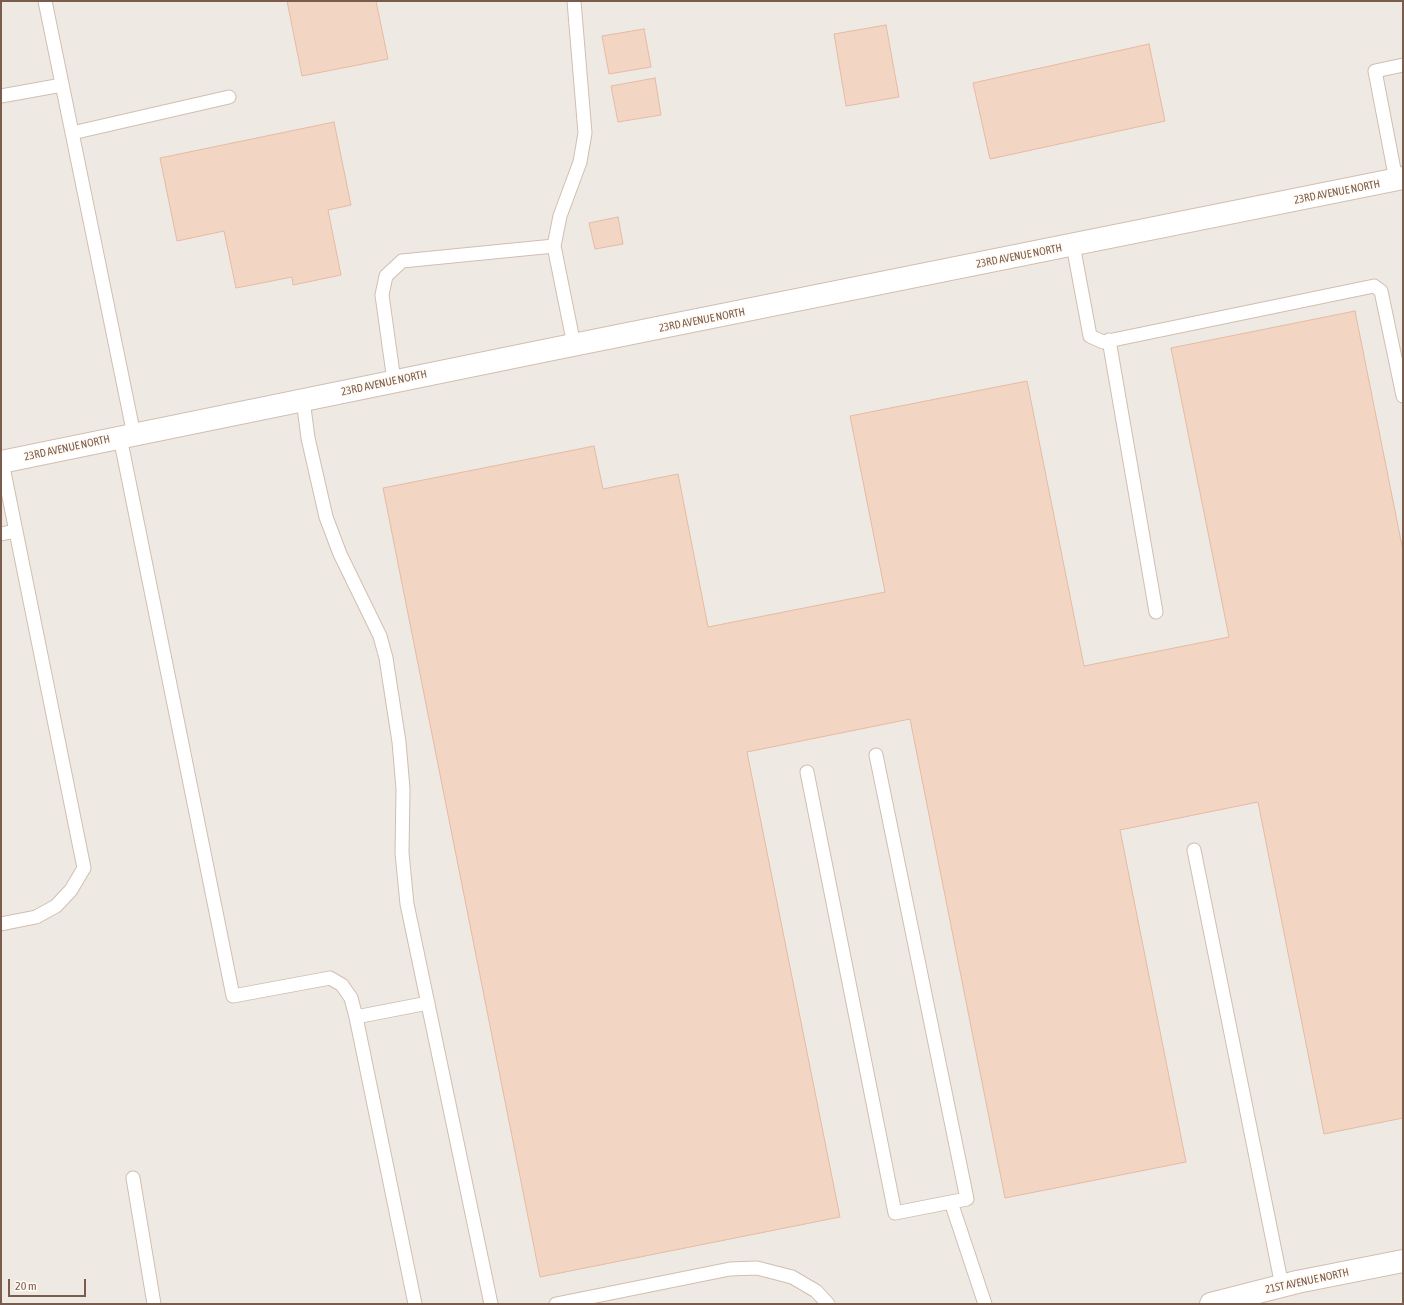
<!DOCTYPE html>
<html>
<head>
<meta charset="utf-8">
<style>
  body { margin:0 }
  #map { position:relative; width:1404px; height:1305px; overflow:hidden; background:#fdf6ec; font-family:"Asap Condensed",sans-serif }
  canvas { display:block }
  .frame { position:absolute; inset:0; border:2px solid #7a5c4d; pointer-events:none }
  .scale { position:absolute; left:8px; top:1279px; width:78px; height:18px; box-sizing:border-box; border:2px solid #7a5c4d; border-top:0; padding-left:5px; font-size:12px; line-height:14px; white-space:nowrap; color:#7a5c4d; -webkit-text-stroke:3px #fffaf3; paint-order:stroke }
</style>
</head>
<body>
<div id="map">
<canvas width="1404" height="1305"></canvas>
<div class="frame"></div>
<div class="scale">20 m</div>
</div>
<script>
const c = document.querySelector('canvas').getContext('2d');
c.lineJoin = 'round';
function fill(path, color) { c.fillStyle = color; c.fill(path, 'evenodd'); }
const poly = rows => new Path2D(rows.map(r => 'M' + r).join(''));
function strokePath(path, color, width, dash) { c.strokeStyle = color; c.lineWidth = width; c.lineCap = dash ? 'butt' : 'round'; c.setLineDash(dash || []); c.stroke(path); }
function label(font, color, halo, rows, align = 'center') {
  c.font = font + ' "Asap Condensed",sans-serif'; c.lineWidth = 3.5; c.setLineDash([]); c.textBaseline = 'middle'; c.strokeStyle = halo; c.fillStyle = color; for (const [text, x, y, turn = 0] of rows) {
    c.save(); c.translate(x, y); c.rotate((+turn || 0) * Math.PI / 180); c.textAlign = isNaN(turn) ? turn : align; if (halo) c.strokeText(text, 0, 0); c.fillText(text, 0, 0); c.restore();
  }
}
fill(poly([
  [1,1,1403,1,1403,1304,1,1304]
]), '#efe9e4');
const building = poly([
  [287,1,376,1,388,59,302,76,287,1],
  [886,25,899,97,846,106,834,34,886,25],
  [644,29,651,67,609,74,602,36,644,29],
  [1149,44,1165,121,990,159,973,83,1149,44],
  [655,78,661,115,618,122,611,86,655,78],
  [334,122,351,205,328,210,341,275,293,285,292,277,236,288,224,231,177,241,160,158,334,122],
  [618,217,623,244,595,249,589,223,618,217],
  [1355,311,1403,551,1403,1118,1324,1134,1258,802,1120,830,1186,1162,1005,1198,910,719,747,752,840,1217,540,1277,383,488,594,446,603,489,678,474,708,627,885,592,850,416,1027,381,1084,666,1229,637,1171,348,1355,311]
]);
fill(building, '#f3d5c3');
strokePath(building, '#e6bba3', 1);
const lane = poly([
  [45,1,134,435],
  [574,1,585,133,580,162,560,216,554,246,574,345],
  [1,96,62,85],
  [72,133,229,97],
  [1396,180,1375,71,1403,65],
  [1073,245,1090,336,1103,342,1374,286,1381,291,1403,396],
  [1109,340,1156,612],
  [394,381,382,295,386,276,402,261,554,246],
  [303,400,308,438,326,517,340,554,380,636,386,658,399,742,403,789,402,853,407,904,491,1304],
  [120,437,233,996,330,978,342,985,351,998,356,1017],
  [1,534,16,531],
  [876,755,967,1199,951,1202,985,1304],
  [807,772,895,1213,951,1202],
  [1194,850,1282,1286],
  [1,924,36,917,56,906,71,890,84,868,2,462],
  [133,1178,154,1304],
  [415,1304,356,1017,428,1003],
  [556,1304,730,1269,757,1268,792,1277,816,1291,828,1304]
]);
const street = poly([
  [1,462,548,350,1403,178],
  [1211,1304,1297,1282,1403,1261]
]);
strokePath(lane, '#d1beb0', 15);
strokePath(street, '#d1beb0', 24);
strokePath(lane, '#fff', 13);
strokePath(street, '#fff', 22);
label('11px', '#7a5c4d', '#fffaf3', [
  ["23RD AVENUE NORTH",1337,192,-11],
  ["23RD AVENUE NORTH",1019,256,-11],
  ["23RD AVENUE NORTH",702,320,-11],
  ["23RD AVENUE NORTH",384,383,-12],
  ["23RD AVENUE NORTH",67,448,-12],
  ["21ST AVENUE NORTH",1307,1281,-12]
]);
</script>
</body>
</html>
